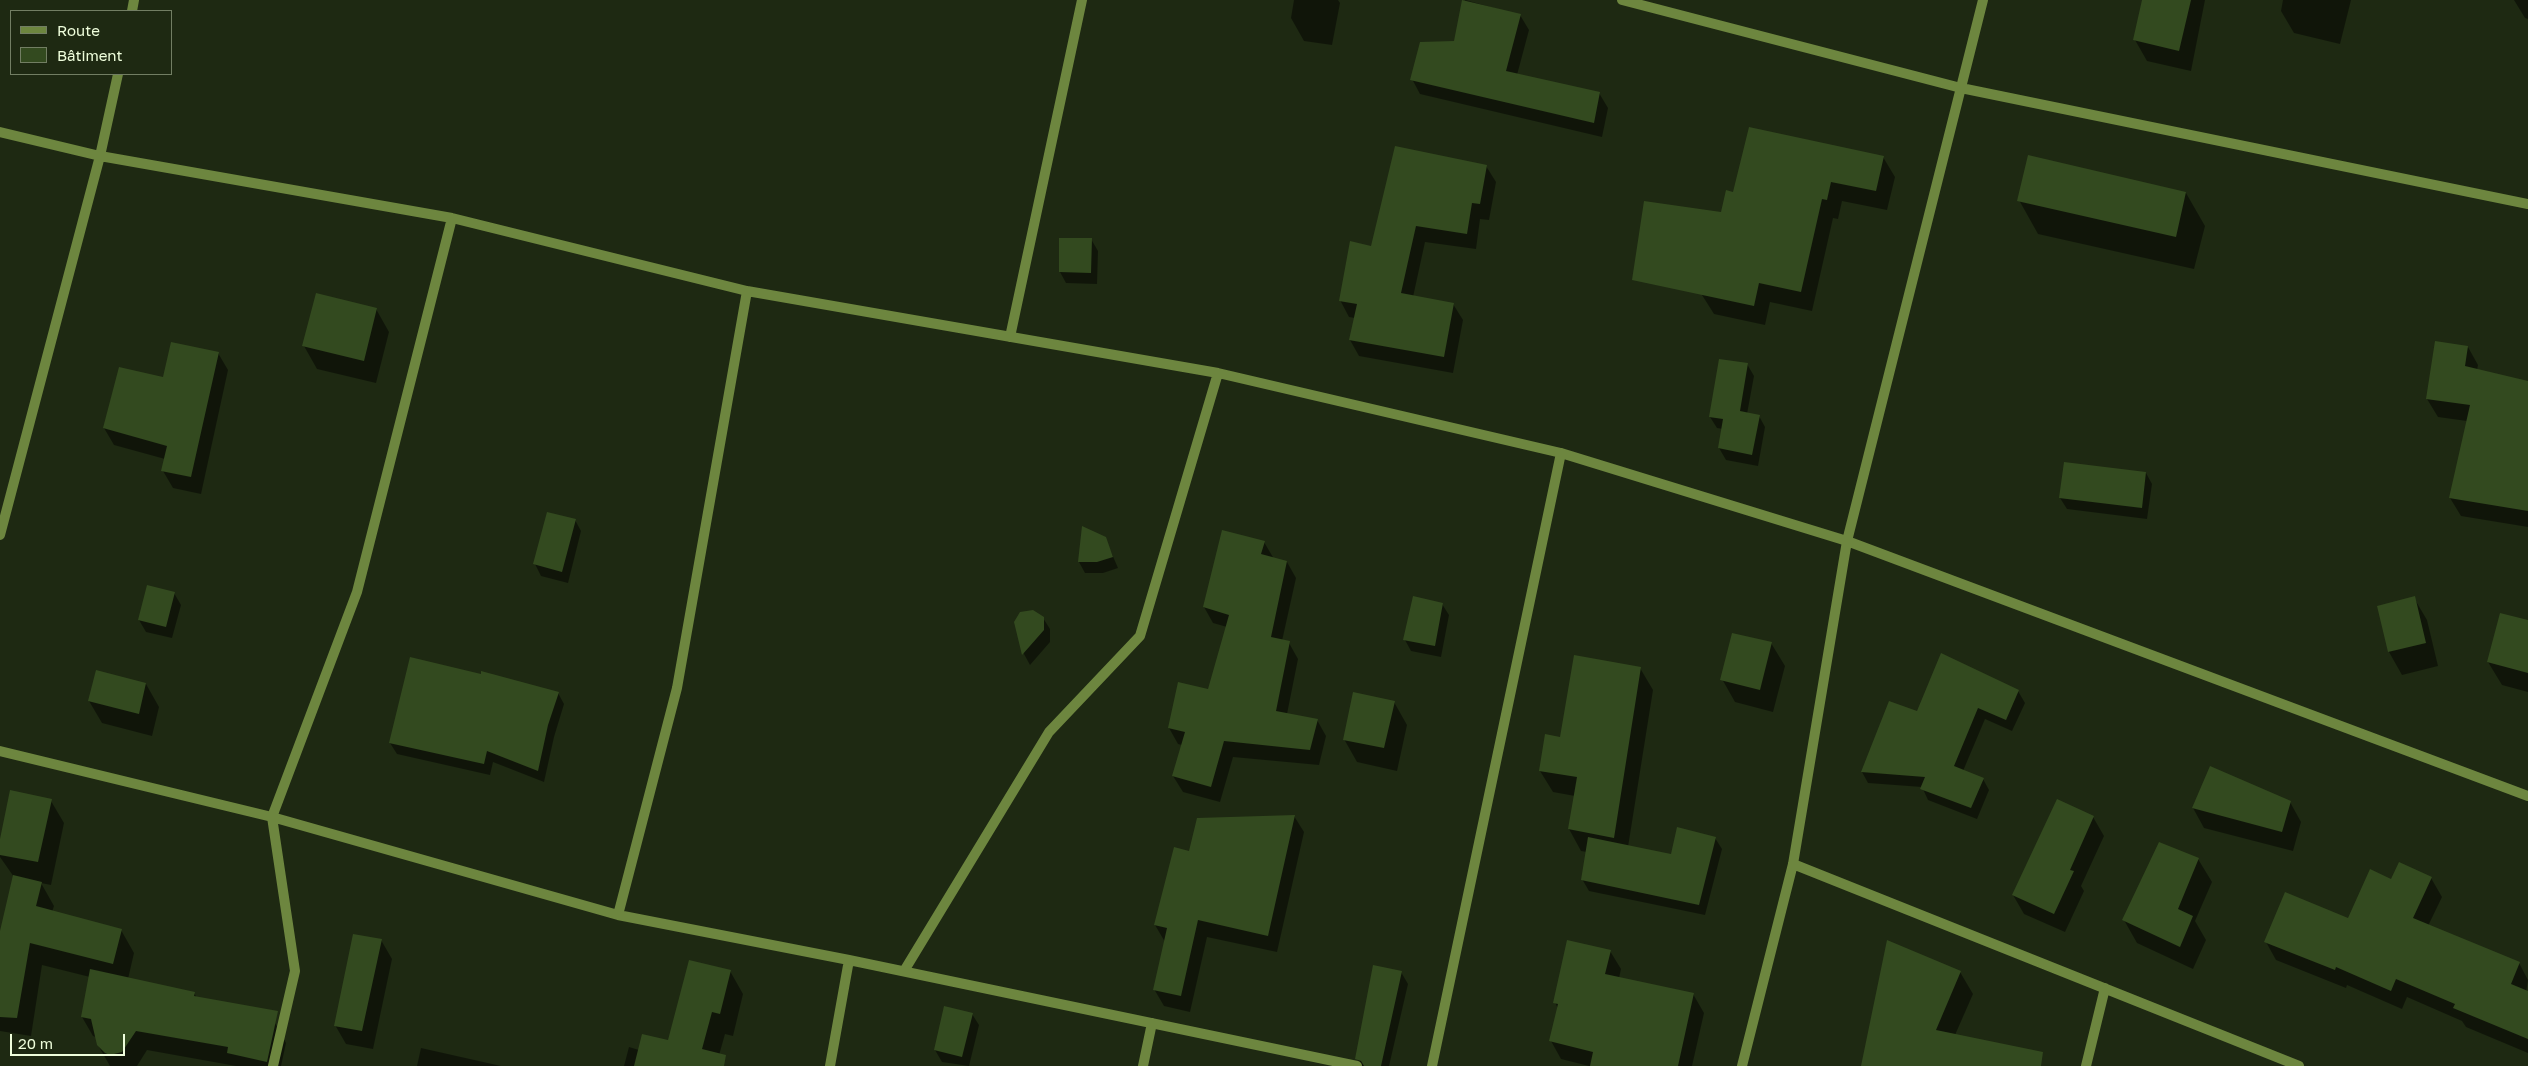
<!DOCTYPE html>
<html>
<head>
<meta charset="utf-8">
<style>
  body { margin:0 }
  #map { position:relative; width:2528px; height:1066px; overflow:hidden; background:#1e2912; font-family:"Golos Text",sans-serif }
  canvas { display:block }
  .legend { position:absolute; left:10px; top:10px; width:162px; height:65px; box-sizing:border-box; background:#1e2912; border:1px solid #727e63; margin:0; padding:6px 9px; list-style:none; font-size:15px; color:#effedc }
  .legend li { display:flex; align-items:center; gap:10px; height:25px }
  .legend b { width:25px; border:1px solid #727e63 }
  .scale { position:absolute; left:10px; top:1034px; width:115px; height:22px; box-sizing:border-box; border:2px solid #effedc; border-top:0; padding-left:6px; font-size:15px; line-height:18px; white-space:nowrap; color:#effedc; -webkit-text-stroke:4px #1e2912; paint-order:stroke }
</style>
</head>
<body>
<div id="map">
<canvas width="2528" height="1066"></canvas>
<ul class="legend">
<li><b style="height:6px;background:#6d863f"></b>Route</li>
<li><b style="height:14px;background:#334a1f"></b>Bâtiment</li>
</ul>
<div class="scale">20 m</div>
</div>
<script>
const c = document.querySelector('canvas').getContext('2d');
c.lineJoin = 'round';
function fill(path, color) { c.fillStyle = color; c.fill(path, 'evenodd'); }
const poly = rows => new Path2D(rows.map(r => 'M' + r).join(''));
function strokePath(path, color, width, dash) { c.strokeStyle = color; c.lineWidth = width; c.lineCap = dash ? 'butt' : 'round'; c.setLineDash(dash || []); c.stroke(path); }
fill(poly([
  [1294,0,1338,0,1340,3,1332,45,1304,41,1291,18],
  [1465,0,1520,15,1529,30,1517,75,1599,93,1608,108,1602,137,1420,94,1412,79,1455,42],
  [2144,0,2205,0,2191,71,2147,61,2135,40],
  [2283,0,2351,0,2340,44,2294,33,2281,11],
  [2514,0,2528,0,2528,19,2525,18],
  [1883,157,1895,177,1887,210,1842,201,1838,219,1833,218,1812,311,1770,302,1765,325,1714,314,1702,295,1734,193],
  [1486,166,1496,182,1489,220,1480,219,1476,249,1425,242,1413,297,1453,304,1463,320,1453,373,1359,356,1350,340,1355,318,1349,317,1340,300,1372,247],
  [2186,193,2205,226,2194,269,2038,234,2019,200],
  [1091,239,1098,251,1097,284,1066,283,1060,272],
  [376,309,389,332,376,383,317,369,304,346],
  [2468,347,2478,365,2477,370,2528,382,2528,527,2461,516,2450,498,2467,421,2438,417,2427,399],
  [218,353,228,370,201,494,173,488,163,471,165,459,114,445,104,428,164,379],
  [1747,364,1754,376,1747,414,1759,416,1765,427,1758,466,1726,460,1719,448,1723,429,1717,428,1710,417],
  [2146,473,2152,484,2147,519,2067,509,2060,498],
  [575,520,581,531,568,583,541,576,535,564],
  [1083,528,1105,538,1118,568,1103,573,1085,573,1079,562],
  [1264,542,1274,559,1287,562,1296,578,1282,641,1289,643,1298,659,1287,714,1317,720,1326,736,1319,765,1233,757,1220,802,1183,792,1173,776,1182,745,1178,744,1169,728,1209,691,1227,627,1213,623,1204,607],
  [174,593,181,605,172,638,146,632,139,620],
  [2414,598,2427,620,2438,666,2402,675,2389,652,2378,607],
  [1442,604,1449,615,1441,657,1411,651,1405,640],
  [1043,618,1050,629,1050,642,1030,665,1024,654,1015,622],
  [2528,621,2528,692,2502,685,2488,662],
  [1771,643,1785,666,1773,712,1735,702,1722,679],
  [1640,668,1653,690,1628,847,1672,856,1715,838,1722,849,1705,915,1589,891,1582,879,1587,852,1581,851,1569,829,1575,796,1553,792,1540,771,1562,738],
  [146,684,159,707,152,736,102,723,89,701],
  [2018,691,2025,703,2012,731,1985,719,1963,771,1983,779,1989,790,1977,819,1928,800,1922,787,1868,783,1862,772,1890,702,1917,712],
  [558,693,564,704,554,737,544,782,493,762,490,775,397,754,390,743],
  [1394,702,1407,725,1397,771,1357,762,1344,739],
  [51,801,64,823,51,885,41,883,54,906,52,912,121,930,134,953,128,979,194,993,197,998,275,1023,286,1043,281,1066,236,1066,147,1050,137,1066,110,1066,98,1045,96,1037,93,1036,82,1017,90,977,42,965,31,1036,0,1031,0,936,14,877,0,857,0,845],
  [2290,802,2301,822,2293,851,2204,828,2193,808],
  [1294,816,1304,832,1277,952,1207,937,1190,1012,1164,1006,1154,989,1165,942,1155,925,1190,853],
  [2093,817,2104,836,2081,886,2084,891,2065,932,2024,914,2013,895],
  [2198,859,2212,882,2195,921,2206,940,2193,969,2137,943,2124,920],
  [2431,878,2442,897,2428,926,2519,963,2528,980,2526,992,2528,993,2528,1053,2466,1027,2462,1021,2407,997,2402,1009,2347,985,2346,988,2276,960,2266,942,2348,919,2392,881],
  [381,940,392,959,373,1049,346,1044,335,1025],
  [1610,951,1621,969,1619,978,1693,994,1704,1013,1692,1066,1589,1066,1561,1059,1551,1041,1558,1009,1555,1002],
  [730,971,743,994,733,1036,725,1034,716,1066,624,1066,629,1047,639,1050,669,1042],
  [1401,972,1408,984,1389,1066,1361,1066,1357,1058],
  [1960,972,1973,994,1955,1035,2029,1066,1863,1066],
  [972,1014,979,1025,969,1066,942,1062,935,1050],
  [421,1048,501,1066,417,1066]
]), '#0007');
fill(poly([
  [1462,0,1521,14,1506,71,1600,92,1594,123,1410,80,1420,42,1454,41],
  [2142,0,2191,0,2179,51,2133,40],
  [1749,127,1884,156,1876,191,1831,182,1827,200,1822,199,1801,292,1759,283,1754,306,1632,280,1644,201,1721,212,1726,190,1733,192],
  [1395,146,1487,165,1480,204,1472,203,1467,234,1416,226,1401,293,1454,303,1444,357,1349,340,1357,304,1339,301,1350,241,1371,246],
  [2028,155,2186,192,2176,237,2017,201],
  [1059,238,1092,238,1091,273,1059,272],
  [316,293,377,308,364,361,302,346],
  [2435,341,2468,346,2465,366,2528,381,2528,511,2449,498,2470,405,2426,399],
  [171,342,219,352,191,477,161,471,167,446,103,428,119,367,163,377],
  [1719,359,1748,363,1740,411,1760,415,1752,455,1718,448,1723,419,1709,417],
  [2064,462,2146,472,2142,508,2059,498],
  [547,512,576,519,562,572,533,564],
  [1082,526,1106,537,1113,557,1097,562,1078,562],
  [1222,530,1265,541,1261,554,1287,561,1271,637,1290,641,1276,711,1318,719,1310,750,1224,741,1211,787,1172,776,1185,732,1168,728,1178,682,1208,689,1229,615,1203,607],
  [147,585,175,592,166,627,138,620],
  [1413,596,1443,603,1435,646,1403,640],
  [2415,596,2426,643,2388,652,2377,606],
  [1033,610,1044,617,1044,630,1022,655,1014,622,1020,612],
  [2500,613,2528,620,2528,673,2487,662],
  [1732,633,1772,642,1760,690,1720,680],
  [1941,653,2019,690,2006,720,1978,708,1954,766,1984,778,1971,808,1920,789,1925,777,1861,772,1889,701,1917,711],
  [1574,655,1641,667,1614,838,1568,829,1577,777,1539,771,1545,734,1560,737],
  [410,657,481,674,481,671,559,692,548,725,538,771,487,751,484,764,389,743],
  [96,670,146,683,139,714,88,701],
  [1353,692,1395,701,1384,748,1343,740],
  [2210,766,2291,801,2282,832,2192,808],
  [10,790,52,799,38,862,0,855,0,839],
  [2057,799,2094,816,2070,870,2074,871,2054,914,2012,895],
  [1295,815,1268,936,1198,920,1181,996,1153,990,1167,928,1154,925,1174,847,1189,851,1197,818],
  [1677,827,1716,837,1699,905,1581,880,1588,837,1671,854],
  [2159,842,2199,858,2178,909,2193,916,2180,947,2122,920],
  [2399,862,2432,877,2413,918,2520,962,2511,984,2528,991,2528,1039,2453,1008,2455,1004,2396,979,2391,991,2336,967,2335,970,2264,942,2285,892,2348,918,2370,869,2391,879],
  [13,875,42,882,36,906,122,929,113,964,30,943,17,1018,0,1017,0,931],
  [353,934,382,939,362,1031,334,1026],
  [1567,940,1611,950,1605,974,1694,993,1678,1066,1590,1066,1593,1052,1549,1041,1558,1004,1553,1003],
  [1887,940,1961,971,1936,1030,2043,1052,2041,1066,1861,1066],
  [689,960,731,970,720,1014,712,1012,702,1049,726,1055,724,1066,634,1066,642,1034,668,1040],
  [1373,965,1402,971,1381,1066,1364,1066,1361,1061,1355,1059],
  [90,969,195,992,194,996,278,1011,267,1062,227,1053,228,1047,136,1031,122,1052,110,1055,105,1053,97,1045,91,1019,81,1017],
  [944,1006,973,1013,962,1057,934,1050]
]), '#334a1f');
strokePath(poly([
  [1622,0,1961,88,2528,204],
  [132,11,134,0],
  [0,132,100,156,452,218,747,291,1218,373,1561,453,1847,541,2528,796],
  [1010,337,1082,0],
  [0,535,100,156,118,74],
  [0,751,272,817,618,915,849,960,1357,1066],
  [1793,864,2299,1066],
  [618,915,677,688,747,291],
  [904,971,1049,732,1140,636,1218,373],
  [273,1066,295,971,272,817,357,592,452,218],
  [830,1066,849,960],
  [1143,1066,1152,1023],
  [1432,1066,1561,453],
  [1742,1066,1793,864,1847,541,1983,0],
  [2086,1066,2105,988]
]), '#6d863f', 10);
</script>
</body>
</html>
